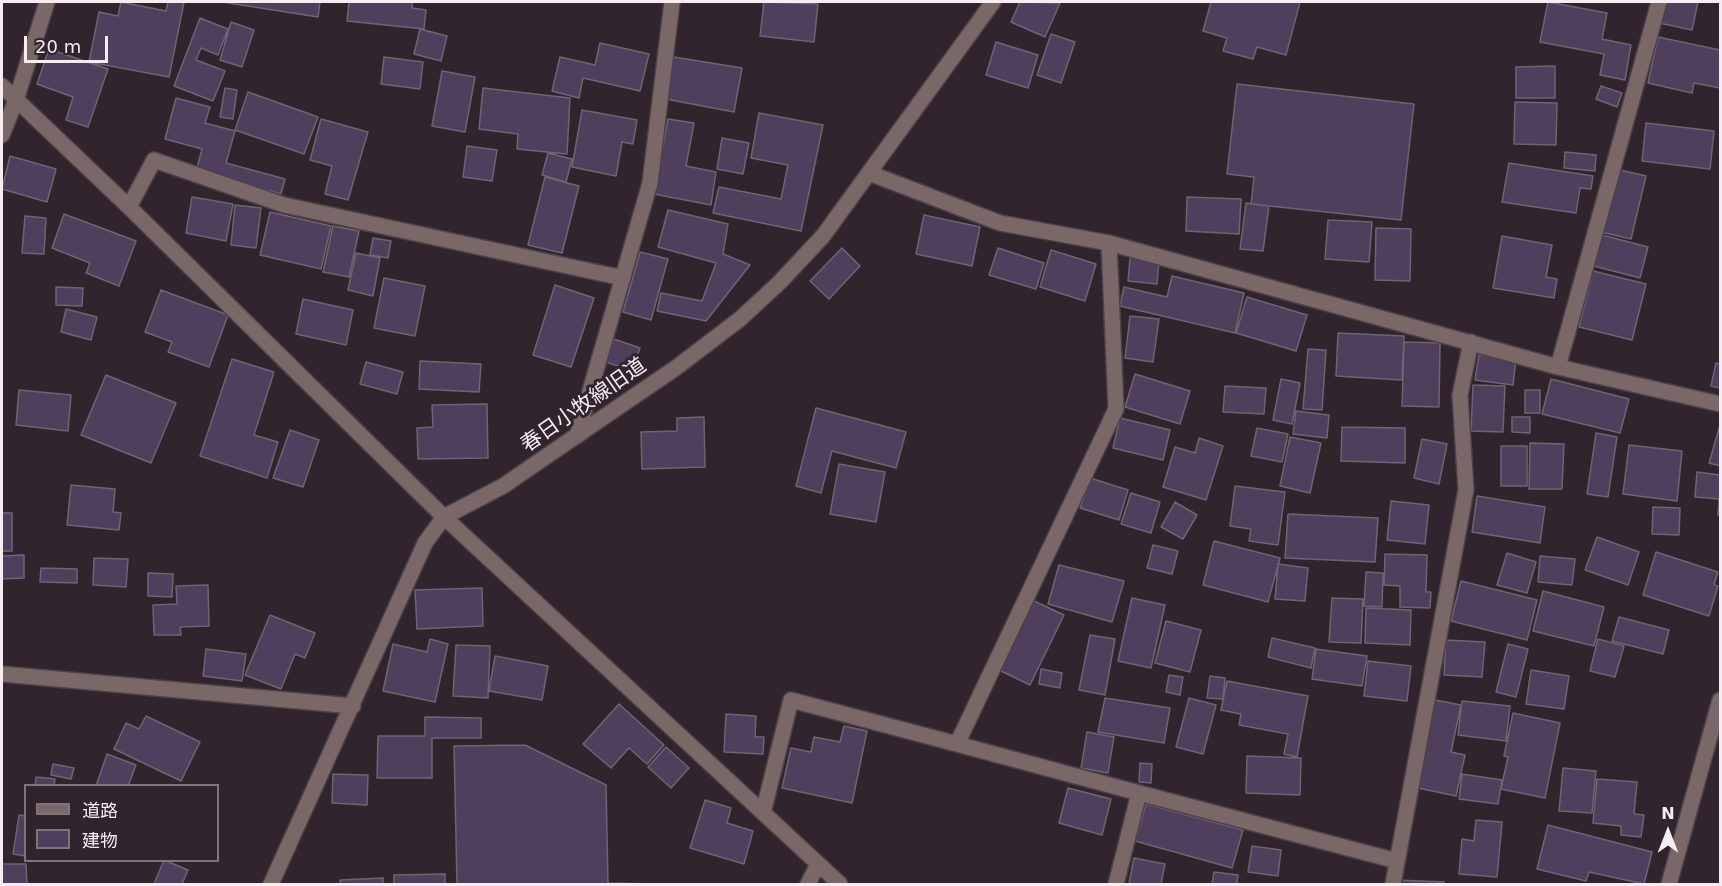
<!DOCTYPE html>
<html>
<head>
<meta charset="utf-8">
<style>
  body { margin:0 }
  #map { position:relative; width:1722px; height:886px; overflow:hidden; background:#31242c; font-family:"DejaVu Sans","Noto Sans JP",sans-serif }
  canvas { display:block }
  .frame { position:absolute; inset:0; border:3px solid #f6ecf1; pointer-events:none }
  .legend { position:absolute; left:24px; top:784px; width:195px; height:78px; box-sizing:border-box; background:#31242c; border:2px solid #80747b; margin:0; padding:8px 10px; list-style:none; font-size:18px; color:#f6ecf1 }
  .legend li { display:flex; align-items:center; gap:12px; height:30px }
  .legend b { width:30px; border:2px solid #80747b }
  .north { position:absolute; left:1638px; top:802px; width:60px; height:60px; -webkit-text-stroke:4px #31242c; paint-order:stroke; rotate:0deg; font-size:16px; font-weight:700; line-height:24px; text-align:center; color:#f6ecf1 }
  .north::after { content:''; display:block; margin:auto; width:21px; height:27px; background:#f6ecf1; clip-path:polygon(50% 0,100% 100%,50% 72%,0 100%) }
  .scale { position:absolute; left:24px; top:36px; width:84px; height:27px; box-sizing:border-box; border:3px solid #f6ecf1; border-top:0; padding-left:8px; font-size:18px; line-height:21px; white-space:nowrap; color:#f6ecf1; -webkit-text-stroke:4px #31242c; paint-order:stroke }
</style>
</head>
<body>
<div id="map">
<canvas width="1722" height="886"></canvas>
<div class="frame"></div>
<ul class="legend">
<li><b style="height:8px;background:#7a6768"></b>道路</li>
<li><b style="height:16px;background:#503f5c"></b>建物</li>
</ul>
<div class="north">N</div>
<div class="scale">20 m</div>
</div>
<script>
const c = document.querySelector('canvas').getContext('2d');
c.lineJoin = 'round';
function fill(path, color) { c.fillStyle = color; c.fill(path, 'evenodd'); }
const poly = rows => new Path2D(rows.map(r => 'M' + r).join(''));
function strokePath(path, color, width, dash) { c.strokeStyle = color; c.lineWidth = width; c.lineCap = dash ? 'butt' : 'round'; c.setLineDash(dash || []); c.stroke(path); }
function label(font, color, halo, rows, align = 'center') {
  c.font = font + ' "DejaVu Sans","Noto Sans JP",sans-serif'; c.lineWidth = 6; c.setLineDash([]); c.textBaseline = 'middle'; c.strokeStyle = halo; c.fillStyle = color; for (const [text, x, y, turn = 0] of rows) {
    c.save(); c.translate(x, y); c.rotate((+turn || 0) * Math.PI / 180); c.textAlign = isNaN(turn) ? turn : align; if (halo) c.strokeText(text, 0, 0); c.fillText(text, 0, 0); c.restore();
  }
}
const building = poly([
  [121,2,166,11,168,2,184,2,169,77,89,62,99,12,118,16,121,2],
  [222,2,320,2,318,17,222,2],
  [349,2,412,2,412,8,426,10,424,29,347,21,349,2],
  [764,2,818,4,814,42,760,36,764,2],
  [1020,2,1060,3,1045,37,1011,22,1020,2],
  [1211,2,1300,2,1286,55,1257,47,1253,59,1223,51,1227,38,1203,31,1211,2],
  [1548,2,1607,13,1602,39,1631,45,1625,80,1600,75,1604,54,1540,42,1548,2],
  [1664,2,1698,2,1692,30,1659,23,1664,2],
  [200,18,228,29,218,55,201,48,196,60,225,71,213,101,174,86,200,18],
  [231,22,254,30,242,67,220,60,231,22],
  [420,29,447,36,441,61,414,54,420,29],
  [1051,34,1075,42,1061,83,1037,75,1051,34],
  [1658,37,1720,50,1720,88,1694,83,1692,93,1648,83,1658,37],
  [996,42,1038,55,1028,88,986,75,996,42],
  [600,43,649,54,640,91,583,78,579,98,552,91,560,57,595,65,600,43],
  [49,49,108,69,88,127,66,120,73,97,37,84,49,49],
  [384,57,423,62,420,89,381,84,384,57],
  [674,57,742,68,734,112,666,99,674,57],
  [1555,66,1555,98,1516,98,1516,67,1555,66],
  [442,71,475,77,465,132,432,126,442,71],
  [1237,84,1414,104,1401,220,1251,204,1254,177,1227,174,1237,84],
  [1601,86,1622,93,1617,107,1596,99,1601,86],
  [225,88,237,90,233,119,220,117,225,88],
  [483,88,570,98,567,154,517,149,518,134,479,129,483,88],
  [248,92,318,117,304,154,235,130,248,92],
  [176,98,210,107,205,123,235,131,226,163,285,179,281,194,196,171,202,149,165,139,176,98],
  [1515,102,1557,103,1556,145,1514,144,1515,102],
  [582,110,637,120,633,144,622,142,616,176,572,167,582,110],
  [759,113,823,125,801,231,713,213,719,187,781,199,788,165,751,158,759,113],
  [321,119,368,132,348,200,325,194,332,166,310,160,321,119],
  [668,119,694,123,686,166,716,172,711,205,654,194,668,119],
  [1646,123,1714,131,1710,169,1642,161,1646,123],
  [722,138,749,143,743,174,717,169,722,138],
  [467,146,497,150,492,181,463,177,467,146],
  [1565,152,1596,155,1595,171,1564,168,1565,152],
  [548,153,572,159,566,182,542,175,548,153],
  [10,156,56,169,47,202,2,189,10,156],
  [1509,163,1593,176,1591,189,1580,188,1576,213,1502,202,1509,163],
  [1616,169,1646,176,1631,239,1601,232,1616,169],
  [545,177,579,186,562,253,528,245,545,177],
  [192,197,233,204,226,241,186,233,192,197],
  [1187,197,1241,199,1239,234,1186,231,1187,197],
  [1246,203,1269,206,1263,251,1240,249,1246,203],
  [235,205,261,208,256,248,231,245,235,205],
  [668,210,728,224,723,254,750,265,706,321,657,311,661,293,702,301,716,263,658,247,668,210],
  [270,212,331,226,321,269,260,255,270,212],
  [64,214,136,241,119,286,86,273,90,263,52,248,64,214],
  [924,215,980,227,972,266,916,254,924,215],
  [25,216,46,218,44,254,22,253,25,216],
  [1328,220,1372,222,1369,262,1325,259,1328,220],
  [333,226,359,231,349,277,323,272,333,226],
  [1376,228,1411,229,1410,281,1375,280,1376,228],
  [1602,235,1648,247,1640,278,1594,266,1602,235],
  [1502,236,1552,245,1546,277,1557,279,1554,298,1493,288,1502,236],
  [373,238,391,241,388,258,370,255,373,238],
  [842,248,860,266,829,299,810,281,842,248],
  [998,248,1044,263,1036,289,989,275,998,248],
  [1051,250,1096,264,1085,301,1040,287,1051,250],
  [640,252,668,259,651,320,623,312,640,252],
  [356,253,380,258,373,296,348,290,356,253],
  [1130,258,1159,261,1157,284,1128,281,1130,258],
  [1593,271,1646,284,1632,340,1579,327,1593,271],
  [1172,276,1244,293,1235,333,1120,306,1124,287,1167,297,1172,276],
  [384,278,425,286,415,336,374,328,384,278],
  [555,285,594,298,571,367,533,355,555,285],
  [56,287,83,288,82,306,56,305,56,287],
  [161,290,228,315,209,367,168,352,172,342,145,332,161,290],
  [1247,297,1307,315,1296,351,1236,333,1247,297],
  [303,299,353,310,346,345,296,334,303,299],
  [66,309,97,317,91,340,61,332,66,309],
  [1130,316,1159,319,1153,362,1125,358,1130,316],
  [1338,333,1404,336,1402,380,1336,376,1338,333],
  [614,339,640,348,632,371,606,362,614,339],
  [1404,342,1440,343,1439,407,1402,406,1404,342],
  [1308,349,1326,350,1322,410,1303,409,1308,349],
  [1479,355,1516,359,1513,385,1475,380,1479,355],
  [232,359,274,372,254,435,278,442,267,478,200,456,232,359],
  [420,361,481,364,479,392,419,389,420,361],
  [366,362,403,372,397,394,360,384,366,362],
  [1716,363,1720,364,1720,388,1711,386,1716,363],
  [1135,374,1190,391,1180,424,1125,407,1135,374],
  [106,375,176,403,151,463,81,435,106,375],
  [1281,379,1300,383,1292,424,1273,420,1281,379],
  [1551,379,1629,399,1620,433,1542,414,1551,379],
  [1473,385,1505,386,1503,432,1471,431,1473,385],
  [1225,386,1266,388,1264,414,1223,412,1225,386],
  [19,390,71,395,68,431,16,425,19,390],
  [1525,390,1540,390,1540,413,1525,413,1525,390],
  [487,404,488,458,418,459,417,428,433,427,432,405,487,404],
  [816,408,906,432,896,468,832,451,821,493,796,486,816,408],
  [1296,411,1329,415,1327,438,1293,434,1296,411],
  [704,417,705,467,642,469,641,432,677,431,677,418,704,417],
  [1512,417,1530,417,1530,433,1512,432,1512,417],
  [1120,418,1170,430,1163,460,1113,448,1120,418],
  [1720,425,1720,466,1709,463,1720,425],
  [1342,427,1405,428,1405,463,1341,461,1342,427],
  [1257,428,1288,434,1282,462,1251,456,1257,428],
  [290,430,319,440,303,487,273,478,290,430],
  [1596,433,1617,437,1608,497,1587,494,1596,433],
  [1290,437,1321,443,1310,493,1280,486,1290,437],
  [1199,438,1223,446,1206,500,1163,487,1175,447,1195,453,1199,438],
  [1422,439,1447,444,1439,484,1414,478,1422,439],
  [1530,443,1564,444,1562,489,1529,489,1530,443],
  [1629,445,1682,451,1677,501,1623,494,1629,445],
  [1501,446,1527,446,1527,486,1501,486,1501,446],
  [839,464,885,472,876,522,830,514,839,464],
  [1697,472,1720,475,1720,515,1718,515,1719,499,1695,497,1697,472],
  [1090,478,1128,490,1119,520,1080,508,1090,478],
  [71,485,115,489,113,512,121,513,119,530,67,525,71,485],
  [1235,486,1285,492,1278,545,1249,541,1251,529,1230,526,1235,486],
  [1131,493,1160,502,1151,533,1121,524,1131,493],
  [1477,496,1545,507,1540,543,1472,532,1477,496],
  [1391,501,1429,505,1425,544,1387,540,1391,501],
  [1175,502,1197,515,1183,539,1161,527,1175,502],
  [1653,507,1680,508,1679,535,1652,534,1653,507],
  [2,513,12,513,12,551,2,551,2,513],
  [1288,514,1378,518,1375,562,1285,558,1288,514],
  [1597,537,1639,552,1628,585,1585,570,1597,537],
  [1214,541,1280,558,1268,602,1203,585,1214,541],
  [1153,545,1178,551,1172,574,1147,568,1153,545],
  [1656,552,1718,572,1714,585,1718,586,1709,616,1643,595,1656,552],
  [1507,553,1536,562,1527,593,1497,585,1507,553],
  [1385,554,1427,555,1426,592,1431,592,1430,608,1400,607,1400,586,1384,585,1385,554],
  [24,555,24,578,2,579,2,556,24,555],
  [1540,556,1575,559,1572,585,1538,582,1540,556],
  [94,558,128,559,126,587,93,585,94,558],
  [1278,564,1308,568,1305,601,1275,599,1278,564],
  [1059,565,1124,581,1112,622,1048,604,1059,565],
  [41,568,77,569,77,583,40,582,41,568],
  [1366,572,1383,573,1382,607,1364,606,1366,572],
  [148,573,173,574,172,597,148,596,148,573],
  [1461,581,1537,600,1527,640,1451,621,1461,581],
  [208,585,209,626,180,627,181,635,154,635,153,605,177,604,176,586,208,585],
  [482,588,483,626,417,629,415,590,482,588],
  [1543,591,1604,607,1594,646,1533,631,1543,591],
  [1132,598,1165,605,1151,668,1118,661,1132,598],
  [1332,598,1363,599,1361,643,1329,642,1332,598],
  [1032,600,1064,615,1030,685,999,670,1032,600],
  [1366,608,1411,610,1410,645,1365,643,1366,608],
  [270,615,315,633,305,658,295,654,281,689,245,675,270,615],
  [1619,617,1669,630,1663,654,1612,641,1619,617],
  [1166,621,1201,630,1190,672,1155,663,1166,621],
  [1090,635,1115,639,1105,695,1079,690,1090,635],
  [1272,638,1315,648,1311,668,1268,657,1272,638],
  [430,639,448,644,435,702,383,691,393,644,427,652,430,639],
  [1598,639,1624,646,1615,677,1590,671,1598,639],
  [1446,640,1485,642,1482,677,1444,675,1446,640],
  [1508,644,1528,649,1516,697,1496,692,1508,644],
  [456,645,490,646,488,698,453,696,456,645],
  [206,649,246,654,242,681,203,676,206,649],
  [1316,649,1367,656,1362,686,1312,679,1316,649],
  [495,656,548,666,542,700,489,691,495,656],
  [1368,661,1411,666,1407,701,1364,696,1368,661],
  [1041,669,1062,673,1060,688,1039,684,1041,669],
  [1531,670,1569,676,1564,709,1526,704,1531,670],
  [1169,675,1183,677,1180,695,1166,692,1169,675],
  [1210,676,1225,678,1223,699,1207,698,1210,676],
  [1227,681,1308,696,1297,757,1284,754,1288,734,1239,725,1241,714,1221,710,1227,681],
  [1105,698,1170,708,1164,743,1098,732,1105,698],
  [1189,698,1216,705,1203,754,1176,747,1189,698],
  [1435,700,1461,705,1451,752,1465,755,1456,796,1413,787,1423,756,1435,700],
  [1462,701,1510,706,1506,741,1458,735,1462,701],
  [619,704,664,745,647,764,629,748,611,768,583,744,619,704],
  [1513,713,1560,723,1545,798,1501,789,1508,757,1504,756,1513,713],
  [726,714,756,716,755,737,764,737,763,754,724,752,726,714],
  [146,716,200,742,181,781,114,749,126,723,139,729,146,716],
  [425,717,481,718,481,738,432,738,432,778,377,778,378,736,425,736,425,717],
  [844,726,867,731,852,803,782,788,791,748,811,752,814,737,840,742,844,726],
  [1087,732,1114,737,1108,773,1081,768,1087,732],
  [525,745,606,785,608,883,657,884,457,884,454,746,525,745],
  [666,747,689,768,671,788,648,767,666,747],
  [107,754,136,765,128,786,96,786,107,754],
  [1247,756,1301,758,1300,795,1246,793,1247,756],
  [1140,763,1152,764,1151,783,1139,782,1140,763],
  [53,764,74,768,71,779,51,775,53,764],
  [1563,768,1596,771,1592,813,1559,811,1563,768],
  [333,774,368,775,367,805,332,803,333,774],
  [1462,774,1502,780,1498,804,1459,799,1462,774],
  [36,777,55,779,54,786,35,786,36,777],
  [1597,779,1637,782,1634,814,1644,815,1641,837,1621,835,1621,826,1593,823,1597,779],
  [1068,788,1111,799,1102,835,1059,823,1068,788],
  [705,800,731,808,727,823,753,831,744,864,690,848,705,800],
  [1146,804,1243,830,1232,868,1135,841,1146,804],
  [19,815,26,816,26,856,13,854,19,815],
  [1476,820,1502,822,1497,877,1459,874,1462,839,1474,841,1476,820],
  [1548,825,1652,852,1644,884,1589,872,1586,881,1537,869,1548,825],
  [1252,846,1281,850,1278,876,1248,872,1252,846],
  [1134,858,1165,864,1161,884,1129,884,1134,858],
  [164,860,188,870,182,884,154,884,164,860],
  [2,864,26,864,27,884,2,884,2,864],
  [1214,872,1238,875,1237,884,1212,884,1214,872],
  [445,874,445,884,394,884,394,875,445,874],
  [383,878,383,884,340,884,340,880,383,878],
  [1396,880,1444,882,1444,884,1396,884,1396,880]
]);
fill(building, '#503f5c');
strokePath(building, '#6d6573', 1.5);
const minor = poly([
  [2,86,129,207,444,517,840,884],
  [2,135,16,100,47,2],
  [869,173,1000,223,1109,243,1558,367,1720,404],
  [129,207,154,160,284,205,623,278],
  [1109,243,1116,409,957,744,1139,793,1116,884],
  [1558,367,1659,2],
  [577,436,650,183,672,2],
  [2,674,353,706],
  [1139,793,1397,861],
  [763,813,791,700,957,744],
  [271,884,425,543,444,517,503,486,677,367,740,319,779,283,823,236,993,2],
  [808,884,818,864],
  [1393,884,1466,490,1460,395,1471,342],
  [1669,884,1720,700]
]);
strokePath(minor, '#4d4048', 18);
strokePath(minor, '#7a6768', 15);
label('21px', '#f6ecf1', '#31242c', [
  ["春日小牧線旧道",584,406,-35]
]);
</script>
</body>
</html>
